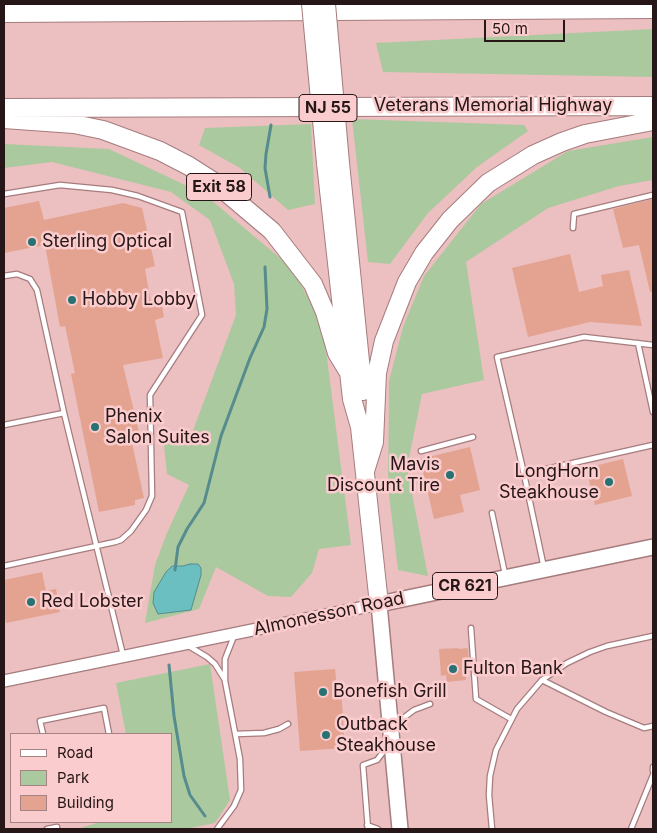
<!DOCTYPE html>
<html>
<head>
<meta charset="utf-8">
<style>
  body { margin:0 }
  #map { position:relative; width:657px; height:833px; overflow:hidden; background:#ecbfc0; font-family:Inter,sans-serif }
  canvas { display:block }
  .frame { position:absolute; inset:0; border:5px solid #261617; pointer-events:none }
  .legend { position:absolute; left:10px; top:733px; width:162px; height:90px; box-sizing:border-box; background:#facccd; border:1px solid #a58384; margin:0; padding:6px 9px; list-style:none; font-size:15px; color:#261617 }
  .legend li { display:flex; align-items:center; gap:10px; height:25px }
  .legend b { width:25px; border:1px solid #a58384 }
  .scale { position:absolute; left:484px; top:20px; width:81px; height:22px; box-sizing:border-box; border:2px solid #261617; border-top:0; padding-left:6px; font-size:15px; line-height:18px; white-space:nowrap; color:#261617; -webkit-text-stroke:4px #facccd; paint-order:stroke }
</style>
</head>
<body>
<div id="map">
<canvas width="657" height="833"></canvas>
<div class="frame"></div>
<ul class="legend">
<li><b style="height:6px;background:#fff"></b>Road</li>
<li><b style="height:14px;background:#abc99e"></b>Park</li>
<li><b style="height:14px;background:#e4a390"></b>Building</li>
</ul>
<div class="scale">50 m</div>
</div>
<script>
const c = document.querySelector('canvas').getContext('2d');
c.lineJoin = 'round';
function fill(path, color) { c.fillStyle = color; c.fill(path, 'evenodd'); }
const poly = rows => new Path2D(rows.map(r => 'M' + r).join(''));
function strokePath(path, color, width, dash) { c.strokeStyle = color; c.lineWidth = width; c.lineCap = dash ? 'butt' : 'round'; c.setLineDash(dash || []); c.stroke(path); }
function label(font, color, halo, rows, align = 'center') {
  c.font = font + ' Inter,sans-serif'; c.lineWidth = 5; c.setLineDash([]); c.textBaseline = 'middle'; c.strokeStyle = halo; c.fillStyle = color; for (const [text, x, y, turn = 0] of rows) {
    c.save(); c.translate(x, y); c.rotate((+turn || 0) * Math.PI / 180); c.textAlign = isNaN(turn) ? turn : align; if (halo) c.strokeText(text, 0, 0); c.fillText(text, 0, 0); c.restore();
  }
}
fill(poly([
  [653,29,653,77,383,72,376,43],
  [352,119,524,125,528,131,477,167,428,213,390,264,368,262],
  [311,124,315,204,288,210,240,168,199,145,205,128],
  [653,137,653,180,619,186,548,208,466,262,484,380,422,394,407,468,428,576,398,570,388,486,389,381,403,327,424,276,481,204,568,151],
  [4,144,109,149,204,194,293,269,323,327,351,545,319,549,312,573,291,597,268,596,216,567,199,609,145,623,155,565,167,533,189,485,167,474,163,436,191,436,236,315,234,284,210,220,171,192,52,162,4,168],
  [210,664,230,800,215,823,186,829,77,829,100,822,171,822,171,734,126,734,116,683]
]), '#abc99e');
const water = poly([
  [190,564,198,564,201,568,201,575,191,610,158,614,153,603,154,592,166,572,172,566,183,566,190,564]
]);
fill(water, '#6bbfc0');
strokePath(water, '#568c8d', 1);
strokePath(poly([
  [270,197,265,168,266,154,271,125],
  [175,570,178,547,187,529,204,503,221,436,250,358,264,327,267,309,265,267],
  [169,665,174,716,184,776,190,795,205,816]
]), '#568c8d', 3);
fill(poly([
  [653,199,653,291,650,292,639,245,623,248,613,209],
  [39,201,44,220,123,203,142,208,155,266,145,269,151,303,161,301,164,317,155,320,163,358,123,365,141,441,132,443,144,498,135,500,135,505,99,512,71,374,75,373,65,326,60,327,45,245,4,253,4,208],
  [570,254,579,292,603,286,601,275,629,270,642,326,590,322,528,337,512,268],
  [470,447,480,490,460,495,464,512,434,519,420,459],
  [623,459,632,496,595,505,586,468],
  [42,572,46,591,56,589,60,612,6,623,5,618,4,618,4,580],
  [458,648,458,649,468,648,469,662,465,662,466,680,447,682,446,675,441,676,439,649],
  [335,669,337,688,341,688,345,748,300,751,294,672]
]), '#e4a390');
const service = poly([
  [4,194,60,185,112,190,138,196,182,212,202,315,150,395,152,496,146,510,131,531,121,540,115,542,4,566],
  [573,228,574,214,653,195],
  [4,276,17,274,30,279,37,290,64,413,123,655],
  [638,343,653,412],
  [4,425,64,413],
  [421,451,473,437],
  [524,474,497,357,584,337,653,345],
  [492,513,505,574],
  [544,568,524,474,653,445],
  [471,628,476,699,511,719],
  [187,645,207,657,215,664,225,680],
  [542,680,606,712,644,728,653,726],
  [397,726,398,722,414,710,430,704],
  [43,734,40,721,104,708,109,734],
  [236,734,264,733,279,729,288,724],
  [653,767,653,771],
  [367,825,378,829],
  [47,829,57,827],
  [217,829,234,806,241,790,240,759,225,681,225,659,234,636],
  [368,829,363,765,377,760,387,747],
  [492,829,489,795,490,776,496,750,517,709,542,680,567,663,590,652,607,646,653,636],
  [631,829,653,775]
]);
const tertiary = poly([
  [4,681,379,604]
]);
const primary = poly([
  [400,829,379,604,653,547]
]);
const motorway = poly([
  [4,13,653,9],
  [4,108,653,106],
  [4,119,74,124,103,130,160,151,189,166,214,182,272,231,313,284,325,312,337,353,348,371],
  [326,163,352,399,360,427,379,604],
  [340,163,363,391],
  [365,471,374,442,377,373,384,341,407,282,424,253,450,220,488,183,533,155,562,142,585,134,653,121]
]);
strokePath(service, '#a67c7e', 7);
strokePath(tertiary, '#a67c7e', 14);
strokePath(primary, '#a67c7e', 18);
strokePath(motorway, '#a67c7e', 20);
strokePath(service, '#fff', 4.5);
strokePath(tertiary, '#fff', 11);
strokePath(primary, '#fff', 15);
strokePath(motorway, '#fff', 18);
const motorwayBridge = poly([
  [311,4,326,163],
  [326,4,340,163]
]);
strokePath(motorwayBridge, '#a67c7e', 20, []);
strokePath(motorwayBridge, '#fff', 18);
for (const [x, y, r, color] of [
  [32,242,5,"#277273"],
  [72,300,5,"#277273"],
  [95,427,5,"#277273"],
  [450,475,5,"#277273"],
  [609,482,5,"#277273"],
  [31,602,5,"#277273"],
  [453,669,5,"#277273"],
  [323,692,5,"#277273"],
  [326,735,5,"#277273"]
]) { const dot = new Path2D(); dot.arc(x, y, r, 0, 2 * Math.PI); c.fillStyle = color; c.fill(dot); strokePath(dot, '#facccd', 2); }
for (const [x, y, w] of [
  [328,108,58],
  [219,187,65],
  [465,586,65]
]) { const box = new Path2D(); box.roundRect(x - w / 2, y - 13.5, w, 27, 4); c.fillStyle = '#facccd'; c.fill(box); strokePath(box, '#261617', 1); }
label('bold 16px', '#261617', null, [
  ["NJ 55",328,108],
  ["Exit 58",219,187],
  ["CR 621",465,586]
]);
label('18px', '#261617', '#facccd', [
  ["Veterans Memorial Highway",493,106],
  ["Almonesson Road",329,614,-12]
]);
label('18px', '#261617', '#facccd', [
  ["Sterling Optical",42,242],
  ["Hobby Lobby",82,300],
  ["Phenix",105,417],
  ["Salon Suites",105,438],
  ["Mavis",440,465,"right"],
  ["Discount Tire",440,486,"right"],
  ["LongHorn",599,472,"right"],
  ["Steakhouse",599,493,"right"],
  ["Red Lobster",41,602],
  ["Fulton Bank",463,669],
  ["Bonefish Grill",333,692],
  ["Outback",336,725],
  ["Steakhouse",336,746]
], 'left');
</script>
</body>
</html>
